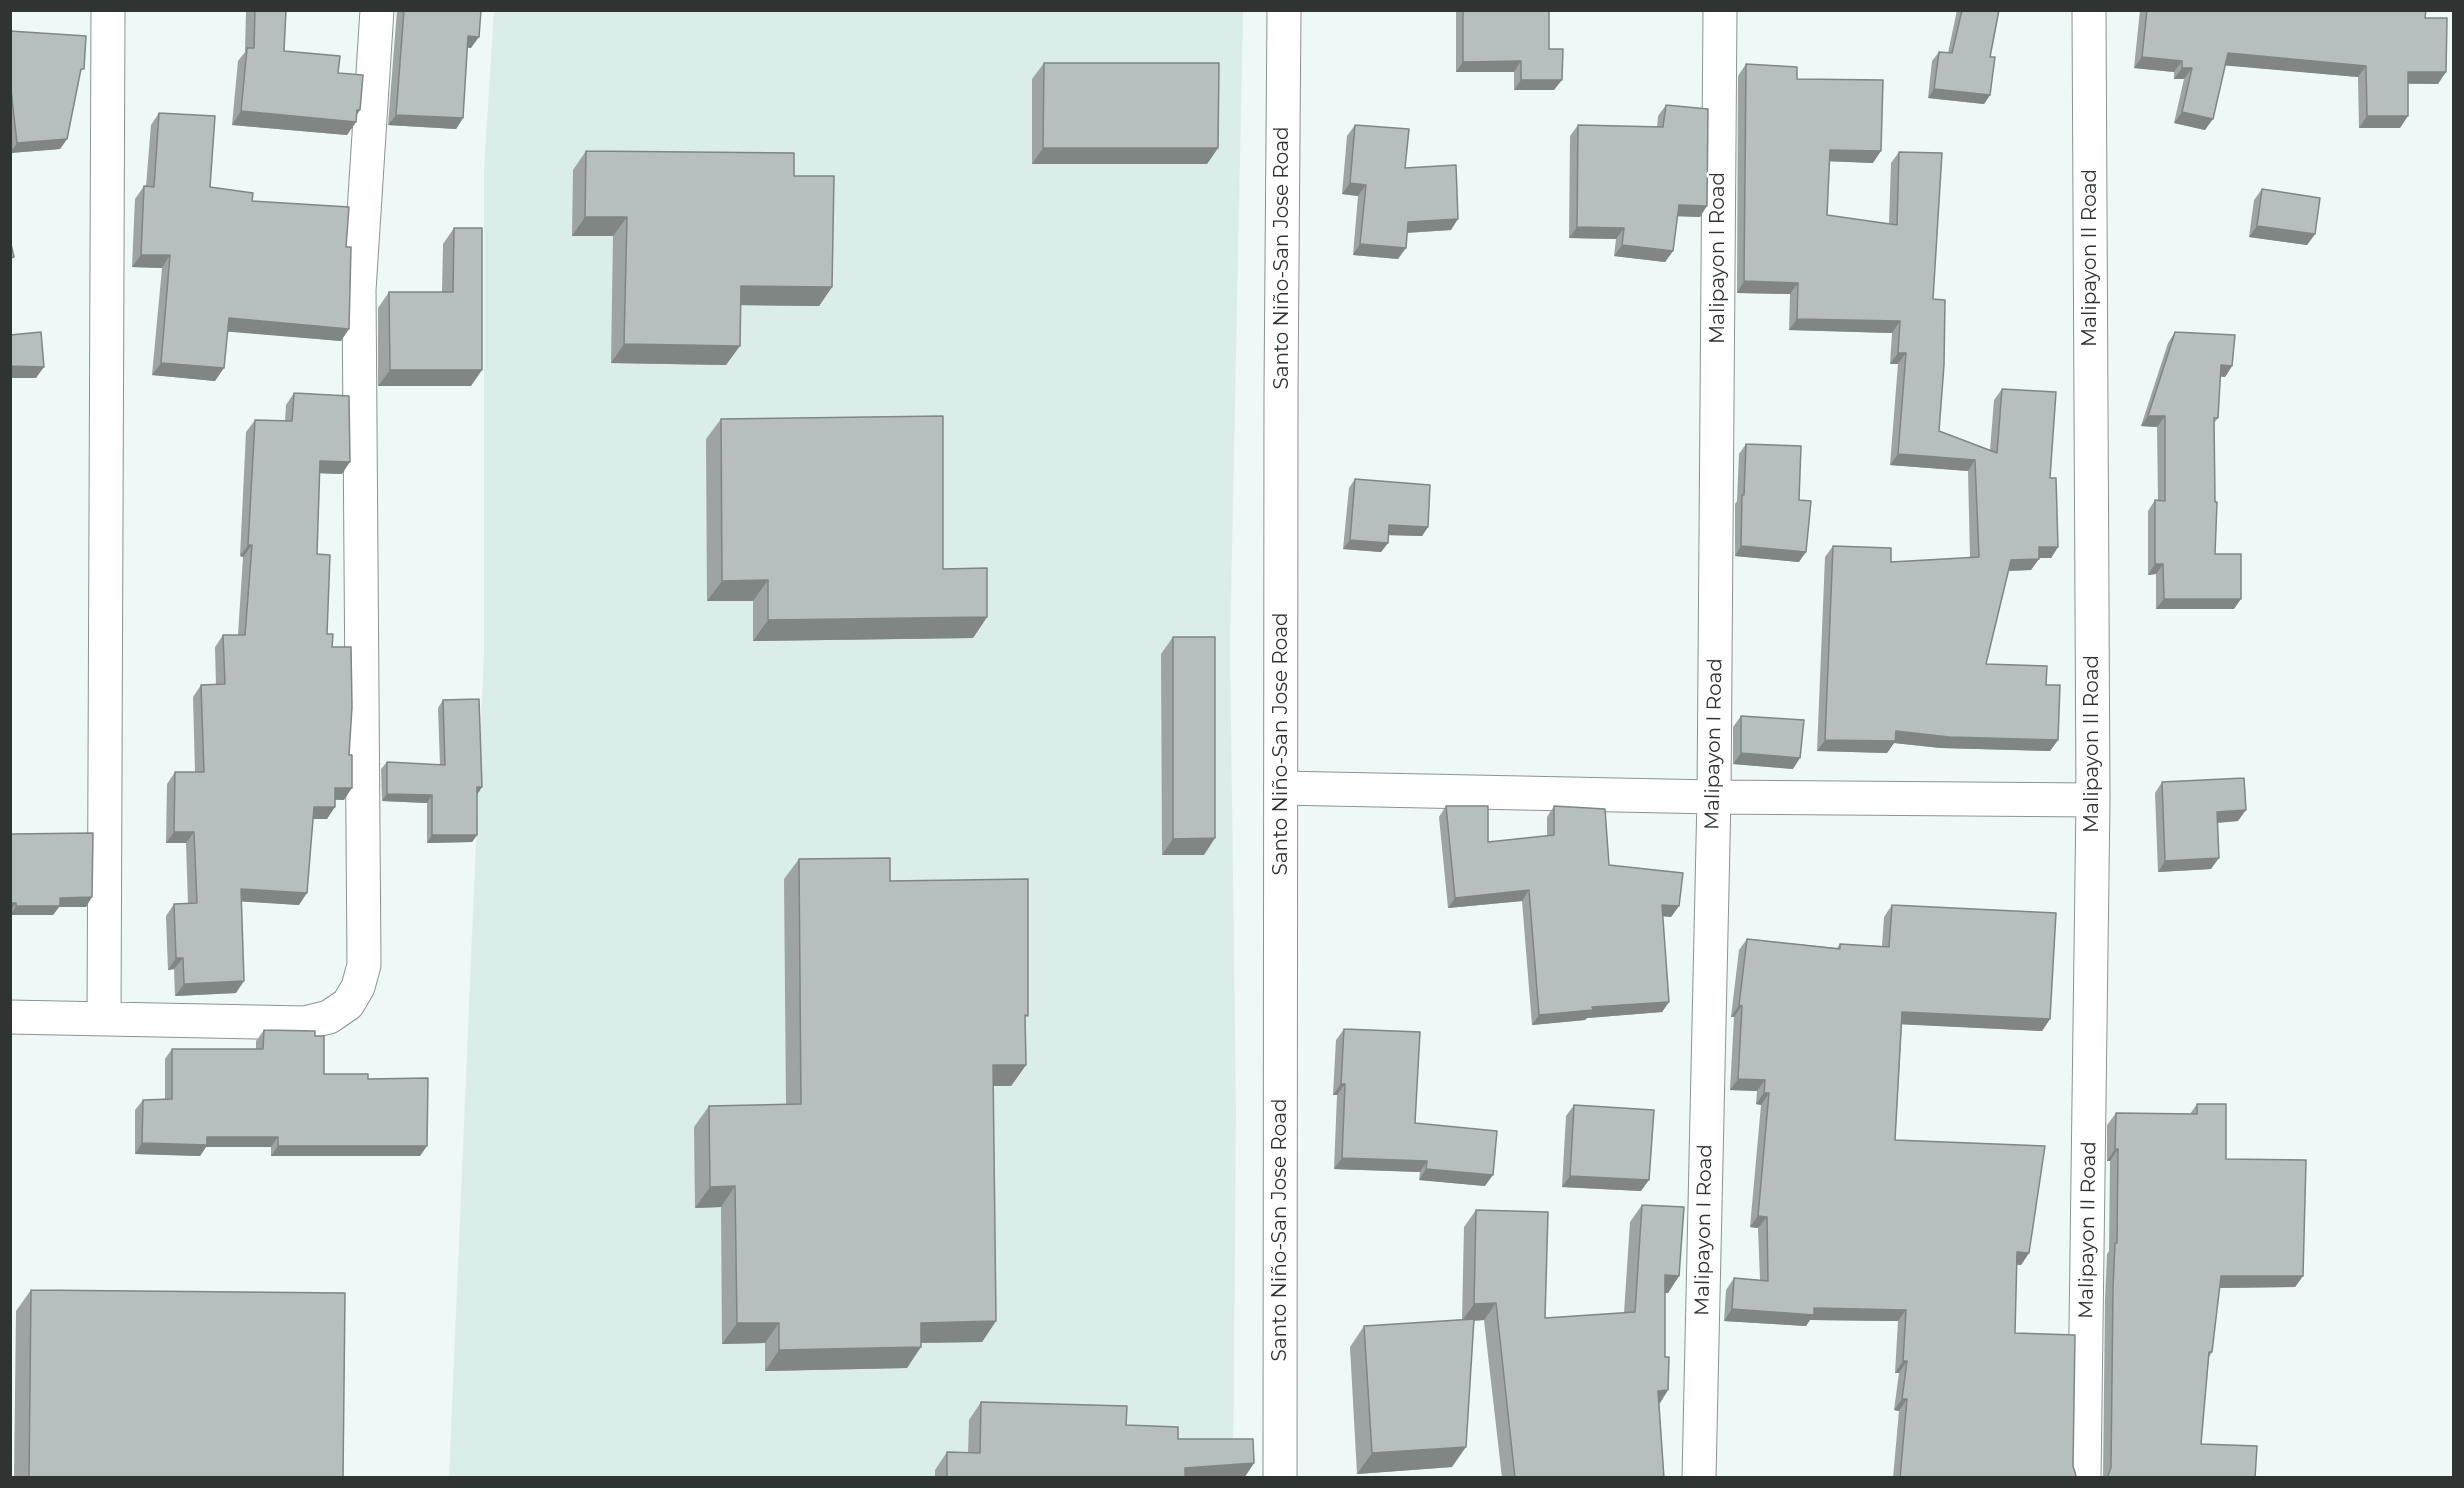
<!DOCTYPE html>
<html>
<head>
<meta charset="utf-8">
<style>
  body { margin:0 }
  #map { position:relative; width:2464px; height:1488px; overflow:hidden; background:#eef8f6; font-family:Montserrat,sans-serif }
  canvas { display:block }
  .frame { position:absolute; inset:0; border:12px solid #2f3332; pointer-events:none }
</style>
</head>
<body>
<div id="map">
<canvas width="2464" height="1488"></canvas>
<div class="frame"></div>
</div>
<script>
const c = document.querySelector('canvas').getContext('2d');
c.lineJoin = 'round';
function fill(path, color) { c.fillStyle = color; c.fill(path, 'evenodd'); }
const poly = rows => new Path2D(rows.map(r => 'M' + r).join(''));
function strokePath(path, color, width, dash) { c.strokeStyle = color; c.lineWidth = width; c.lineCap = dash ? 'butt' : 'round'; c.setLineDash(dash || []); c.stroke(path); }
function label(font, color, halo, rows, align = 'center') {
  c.font = font + ' Montserrat,sans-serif'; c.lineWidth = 5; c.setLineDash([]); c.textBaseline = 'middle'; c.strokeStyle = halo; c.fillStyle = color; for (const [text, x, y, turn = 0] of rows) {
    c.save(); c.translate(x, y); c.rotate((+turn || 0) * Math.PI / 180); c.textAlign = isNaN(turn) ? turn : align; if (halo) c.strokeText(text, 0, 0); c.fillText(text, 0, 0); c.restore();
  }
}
fill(poly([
  [494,11,1243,11,1230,647,1236,1112,1233,1477,449,1478,484,653,484,170]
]), '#daede9');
const street = poly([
  [1281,788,1714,797,2093,800],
  [10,1017,305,1023,329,1017,348,1004,358,987,364,965,359,290,377,10],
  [104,1019,108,10],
  [1699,1478,1714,797,1720,10],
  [2084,1478,2093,800,2089,10]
]);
const secondary = poly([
  [1280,1478,1281,391,1284,10]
]);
strokePath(street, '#8b9492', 35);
strokePath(secondary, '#8b9492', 35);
strokePath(street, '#fff', 33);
strokePath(secondary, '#fff', 33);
fill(poly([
  [246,10,286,10,284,51,338,73,357,115,356,122,347,135,232,125,238,61,245,52],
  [397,10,481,10,471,48,467,47,463,118,456,129,388,125],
  [1456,10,1549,10,1549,49,1554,90,1514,90,1514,72,1456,72],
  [1957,10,1999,10,1990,57,1990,95,1984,104,1928,98,1932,61,1939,52,1948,53],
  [2140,10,2426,10,2425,18,2438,84,2408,84,2400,128,2359,128,2358,77,2225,65,2205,130,2174,123,2184,79,2174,79,2174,72,2134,68],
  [10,31,67,139,60,149,10,153],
  [1044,63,1218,148,1207,164,1032,164,1032,79],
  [1746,64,1797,79,1873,163,1829,161,1827,215,1889,224,1891,163,1899,152,1933,299,1939,431,1990,450,1994,400,2002,389,2050,478,2058,547,2051,558,2039,558,2031,570,2008,571,1986,664,2046,685,2058,740,2050,751,1941,748,1894,743,1887,753,1817,751,1825,557,1833,546,1891,562,1970,558,1968,471,1890,465,1898,364,1890,364,1892,333,1789,330,1790,294,1737,293,1738,76],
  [1666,105,1700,217,1677,216,1673,251,1665,262,1614,256,1616,239,1569,238,1570,136,1578,125,1657,127,1658,116],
  [159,113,210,187,252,201,346,247,341,341,228,331,215,381,152,375,162,268,132,267,135,199,144,186,146,186,151,125],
  [1355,125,1451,230,1407,233,1398,259,1353,255,1358,196,1342,194,1347,136],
  [586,151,794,176,832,287,819,306,741,305,726,365,611,363,613,236,572,236,573,170],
  [2262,189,2315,234,2307,245,2249,237,2254,200],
  [454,228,471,386,378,386,378,308,389,292,442,292,443,244],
  [2175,332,2232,366,2225,377,2220,376,2218,418,2214,423,2215,554,2234,609,2156,609,2156,574,2148,575,2148,511,2155,500,2158,501,2157,427,2141,426,2168,343],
  [294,393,342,474,319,473,317,554,327,634,332,647,344,800,335,800,327,819,313,819,299,905,242,901,236,993,175,996,174,969,168,970,166,916,174,904,188,904,186,843,166,843,167,784,175,772,195,772,193,697,201,685,216,685,215,647,223,635,238,635,243,557,240,556,246,432,255,420,285,421,286,405],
  [721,419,943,569,987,617,973,638,753,641,753,601,707,601,706,439],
  [1746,444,1799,500,1799,562,1735,556,1735,504,1737,501,1739,454],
  [1355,479,1428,527,1422,536,1389,535,1388,543,1381,552,1343,549,1349,488],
  [1173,637,1204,855,1162,855,1161,654],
  [443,700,477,794,477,835,472,842,427,843,427,803,382,801,381,769,387,762,440,765,438,708],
  [1741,716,1793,769,1733,764,1733,727],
  [2162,782,2238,821,2218,823,2211,869,2158,872,2155,793],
  [1446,806,1488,842,1547,836,1547,817,1554,806,1609,865,1679,906,1671,917,1662,916,1669,1002,1662,1012,1587,1018,1585,1020,1532,1025,1522,901,1448,908,1439,817],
  [10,834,86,907,59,907,53,915,10,915],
  [799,859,890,881,1025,1019,1026,1065,1011,1086,993,1086,996,1321,982,1342,921,1343,907,1368,765,1371,765,1343,722,1344,721,1207,695,1208,694,1127,709,1106,786,1105,784,879],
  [1892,905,2050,1019,2042,1031,1902,1024,1895,1140,2029,1253,2021,1265,2017,1264,2015,1333,2073,1466,2076,1476,2078,1478,1893,1478,1899,1411,1894,1410,1899,1373,1895,1373,1898,1321,1810,1320,1806,1326,1724,1321,1726,1290,1734,1278,1760,1280,1758,1228,1750,1227,1761,1105,1756,1104,1757,1091,1730,1090,1734,1017,1731,1017,1739,950,1747,939,1837,948,1840,944,1882,946,1884,917],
  [1344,1029,1415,1123,1485,1186,1419,1180,1420,1172,1334,1169,1337,1095,1333,1095,1336,1040],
  [264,1030,315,1036,324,1074,368,1079,420,1156,271,1156,271,1147,206,1147,200,1156,135,1154,135,1110,143,1100,165,1099,165,1059,172,1049,256,1049,256,1041],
  [2197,1104,2226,1159,2303,1276,2295,1287,2219,1288,2212,1352,2209,1357,2201,1444,2255,1478,2103,1478,2105,1299,2107,1254,2109,1251,2110,1161,2107,1161,2107,1125,2116,1113,2190,1114],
  [1574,1105,1641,1191,1562,1187,1566,1116],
  [1642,1205,1679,1276,1668,1293,1665,1293,1665,1357,1668,1390,1659,1405,1664,1478,1502,1478,1484,1320,1474,1321,1452,1467,1357,1474,1350,1347,1364,1326,1462,1320,1464,1227,1476,1210,1545,1318,1624,1313,1630,1222],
  [31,1290,343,1478,14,1478,16,1311],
  [981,1402,1126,1425,1178,1439,1254,1463,1244,1478,935,1478,935,1470,947,1452,968,1453,969,1420]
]), '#9da4a3');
fill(poly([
  [468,36,479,37,471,48,461,47],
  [2228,53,2366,66,2358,77,2220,65],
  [2142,57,2182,61,2174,72,2134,68],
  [1521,61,1514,72,1456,72,1463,62],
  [2182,68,2192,68,2184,79,2174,79],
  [2408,72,2446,72,2438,84,2400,83],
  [1521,80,1562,80,1554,90,1514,90],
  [1934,89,1990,95,1984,104,1928,98],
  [360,110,352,122,356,122,347,135,232,125,241,111],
  [2182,112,2213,119,2205,130,2174,123],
  [396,115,463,118,456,129,388,125],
  [2367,116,2408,116,2400,128,2359,128],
  [67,139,60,149,10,153,17,143],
  [1043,148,1218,148,1207,164,1032,164],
  [1830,150,1881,151,1873,163,1822,161],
  [1350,183,1366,185,1358,196,1342,194],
  [1679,205,1707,206,1700,217,1671,216],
  [585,217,627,217,613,236,572,236],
  [1458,219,1451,230,1401,233,1408,222],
  [2257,226,2315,234,2307,245,2249,237],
  [1577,227,1624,228,1616,239,1569,238],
  [1360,244,1406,248,1398,259,1353,255],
  [1622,245,1673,251,1665,262,1614,256],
  [141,255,170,255,162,268,132,267],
  [1744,281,1798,283,1790,294,1737,293],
  [741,286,832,287,819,306,728,305],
  [229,318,349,329,341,341,220,331],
  [1797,319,1900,321,1892,333,1789,330],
  [624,344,740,346,726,365,611,363],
  [1898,353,1906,353,1898,364,1890,364],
  [161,363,224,368,215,381,152,375],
  [2221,365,2232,366,2225,377,2214,376],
  [10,366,44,367,36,378,10,378],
  [390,370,482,370,471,386,378,386],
  [2148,416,2165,416,2157,427,2141,426],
  [1898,454,1975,460,1968,471,1890,465],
  [320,461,350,462,342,474,311,473],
  [1389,525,1428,527,1422,536,1383,535],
  [1350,540,1388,543,1381,552,1343,549],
  [248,545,252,545,243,557,240,556],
  [1741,546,1806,552,1799,562,1735,556],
  [2039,547,2058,547,2051,558,2031,558],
  [2039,559,2031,570,2003,571,2011,560],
  [2155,564,2163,564,2156,574,2148,575],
  [768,580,753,601,707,601,722,581],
  [2164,599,2241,599,2234,609,2156,609],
  [987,617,973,638,753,641,768,620],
  [1896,731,2058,740,2050,751,1941,748,1894,743,1887,753,1817,751,1825,740],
  [1741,753,1800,758,1793,769,1733,764],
  [477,787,482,787,477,795],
  [335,788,352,788,344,800,327,799],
  [387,794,432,795,427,803,382,801],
  [314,807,335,807,327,819,306,819],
  [2246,810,2238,821,2210,823,2217,812],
  [174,832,194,832,186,843,166,843],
  [432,835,477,835,472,842,427,843],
  [1215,838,1204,855,1162,855,1173,839],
  [2219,858,2211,869,2158,872,2165,861],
  [241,889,307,893,299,905,233,901],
  [1529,890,1522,901,1448,908,1455,898],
  [92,897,86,907,59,907,53,915,10,915,16,906,60,898],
  [10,903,16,903,10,911],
  [1662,905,1679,906,1671,917,1654,915],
  [176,958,183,958,174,969,168,970],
  [244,981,236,993,175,996,184,984],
  [1669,1002,1662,1012,1587,1018,1585,1020,1532,1025,1539,1015,1592,1007],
  [1739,1005,1742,1006,1734,1017,1731,1017],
  [1902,1012,2050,1019,2042,1031,1894,1024],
  [993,1065,1026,1065,1011,1086,978,1086],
  [1738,1079,1765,1080,1757,1091,1730,1090],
  [1341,1084,1345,1084,1337,1095,1333,1095],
  [1764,1093,1769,1093,1761,1105,1756,1104],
  [207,1137,278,1137,271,1147,206,1147,200,1156,135,1154,142,1143],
  [278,1146,427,1146,420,1156,271,1156],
  [2115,1149,2118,1149,2110,1161,2107,1161],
  [1342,1158,1427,1161,1420,1172,1334,1169],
  [1426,1169,1493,1175,1485,1186,1419,1180],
  [1570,1176,1649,1180,1641,1191,1562,1187],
  [735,1186,721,1207,695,1208,710,1187],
  [1758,1216,1767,1217,1758,1228,1750,1227],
  [2017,1252,2029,1253,2021,1265,2009,1264],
  [1665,1275,1679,1276,1668,1293,1653,1292],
  [2221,1276,2303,1276,2295,1287,2213,1288],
  [1496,1303,1484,1320,1462,1321,1474,1304],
  [1814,1308,1906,1310,1898,1321,1810,1320,1806,1326,1724,1321,1732,1309],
  [996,1321,982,1342,906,1343,921,1323],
  [737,1323,779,1323,765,1343,722,1344],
  [921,1347,907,1368,765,1371,779,1350],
  [1903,1361,1907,1361,1899,1373,1895,1373],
  [1668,1390,1657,1407,1658,1391],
  [1902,1399,1907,1399,1899,1411,1894,1410],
  [1466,1447,1452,1467,1357,1474,1372,1453],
  [1254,1463,1244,1478,1178,1478,1185,1468]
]), '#7f8684');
const building = poly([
  [255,10,286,10,284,51,340,56,338,73,363,75,360,110,357,110,356,122,241,111,247,48,254,48,255,10],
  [404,10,481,10,479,37,468,36,463,118,396,115,404,10],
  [1463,10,1549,10,1549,49,1563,49,1562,80,1521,80,1521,61,1463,62,1463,10],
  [1962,10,1999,10,1990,57,1995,57,1990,95,1934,89,1939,52,1952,53,1962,10],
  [2147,10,2426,10,2425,18,2447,18,2446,72,2408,72,2408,116,2367,116,2366,66,2228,53,2213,119,2182,112,2192,68,2182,68,2182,61,2142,57,2147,10],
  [10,31,86,36,84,69,81,69,67,139,17,143,10,81,10,31],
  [1044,63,1219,63,1218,148,1043,148,1044,63],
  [1746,64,1797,67,1797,79,1883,80,1881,151,1830,150,1827,215,1897,225,1899,152,1942,153,1933,299,1945,300,1944,365,1939,431,1997,453,2002,389,2056,392,2050,478,2056,478,2058,547,2039,547,2039,559,2011,560,1986,664,2047,666,2046,685,2060,685,2058,740,1949,737,1896,731,1895,741,1825,740,1833,546,1891,548,1891,562,1979,557,1975,460,1898,454,1906,353,1898,353,1900,321,1797,319,1798,283,1744,281,1746,64],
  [1666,105,1708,109,1707,206,1679,205,1673,251,1622,245,1624,228,1577,227,1578,125,1663,127,1666,105],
  [159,113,215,116,210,187,253,193,252,201,349,207,346,247,351,247,349,329,229,318,224,368,161,363,170,255,141,255,144,186,154,187,159,113],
  [1355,125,1409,129,1405,168,1456,165,1458,219,1408,222,1406,248,1360,244,1366,185,1350,183,1355,125],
  [586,151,794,153,794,176,834,176,832,287,741,286,740,346,624,344,627,217,585,217,586,151],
  [2262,189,2320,198,2315,234,2257,226,2262,189],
  [454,228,482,228,482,370,390,370,389,292,453,292,454,228],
  [10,240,14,257,10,258,10,240],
  [41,332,44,367,10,366,10,335,41,332],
  [2175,332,2235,335,2232,366,2221,365,2218,418,2214,418,2215,502,2217,502,2215,554,2241,554,2241,599,2164,599,2163,564,2155,564,2155,500,2165,501,2165,416,2148,416,2175,332],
  [294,393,349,396,350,462,320,461,317,554,330,555,327,634,333,634,332,647,351,647,352,707,349,755,352,755,352,788,335,788,335,807,314,807,307,893,241,889,244,981,184,984,183,958,176,958,174,904,197,903,194,832,174,832,175,772,204,772,201,685,225,684,223,635,245,635,252,545,248,545,255,420,292,421,294,393],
  [943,416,943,569,987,568,987,617,768,620,768,580,722,581,721,419,943,416],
  [1746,444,1801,446,1799,500,1811,501,1806,552,1741,546,1742,495,1744,495,1746,444],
  [1355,479,1430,485,1428,527,1389,525,1388,543,1350,540,1355,479],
  [1173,637,1215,637,1215,838,1173,839,1173,637],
  [479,699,482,787,477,787,477,835,432,835,432,795,387,794,387,762,445,765,443,700,479,699],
  [1741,716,1804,720,1800,758,1741,753,1741,716],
  [2244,778,2246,810,2217,812,2219,858,2165,861,2162,782,2244,778],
  [1446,806,1488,806,1488,842,1554,835,1554,806,1605,809,1609,865,1683,873,1679,906,1662,905,1669,1002,1592,1007,1593,1010,1539,1015,1529,890,1455,898,1446,806],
  [93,833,92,897,60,898,60,906,16,906,16,903,10,903,10,834,93,833],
  [890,858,890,881,1028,879,1028,1016,1025,1015,1026,1065,993,1065,996,1321,921,1323,921,1347,779,1350,779,1323,737,1323,735,1186,710,1187,709,1106,801,1104,799,859,890,858],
  [1892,905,2056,913,2050,1019,1902,1012,1895,1140,2045,1146,2029,1253,2017,1252,2015,1333,2075,1335,2073,1466,2076,1476,2078,1478,1900,1478,1907,1399,1902,1399,1907,1361,1903,1361,1906,1310,1814,1308,1814,1315,1732,1309,1734,1278,1768,1281,1767,1217,1758,1216,1769,1093,1764,1093,1765,1080,1738,1079,1742,1006,1739,1005,1747,939,1840,949,1840,944,1889,947,1892,905],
  [1344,1029,1420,1032,1415,1123,1497,1131,1493,1175,1426,1169,1427,1161,1342,1158,1345,1084,1341,1084,1344,1029],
  [264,1030,315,1031,315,1036,324,1036,324,1074,368,1074,368,1079,428,1078,427,1146,278,1146,278,1137,207,1137,207,1145,142,1143,143,1100,172,1099,172,1049,263,1049,264,1030],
  [2197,1104,2226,1104,2226,1159,2306,1160,2303,1276,2221,1276,2212,1352,2209,1352,2201,1444,2257,1446,2255,1478,2107,1478,2108,1476,2111,1467,2113,1288,2115,1243,2117,1243,2118,1149,2115,1149,2116,1113,2197,1114,2197,1104],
  [1574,1105,1654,1110,1649,1180,1570,1176,1574,1105],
  [1642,1205,1684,1207,1679,1276,1665,1275,1665,1357,1669,1357,1668,1390,1658,1391,1664,1478,1515,1478,1496,1303,1474,1304,1476,1210,1548,1212,1545,1318,1635,1312,1642,1205],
  [31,1290,345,1293,343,1478,29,1478,31,1290],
  [1474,1319,1466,1447,1372,1453,1364,1326,1474,1319],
  [981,1402,1127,1406,1126,1425,1178,1427,1178,1439,1253,1439,1254,1463,1185,1468,1185,1478,947,1478,947,1452,980,1453,981,1402]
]);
fill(building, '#b6bfbd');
strokePath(building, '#7f8684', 1.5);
label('20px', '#2f3332', '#fff', [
  ["Santo Niño-San Jose Road",1282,258,-90],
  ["Malipayon I Road",1718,258,-90],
  ["Malipayon II Road",2090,258,-90],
  ["Santo Niño-San Jose Road",1281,744,-90],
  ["Malipayon I Road",1714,744,-89],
  ["Malipayon II Road",2092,744,-90],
  ["Santo Niño-San Jose Road",1280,1230,-90],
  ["Malipayon I Road",1704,1230,-89],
  ["Malipayon II Road",2088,1230,-89]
]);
</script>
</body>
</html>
